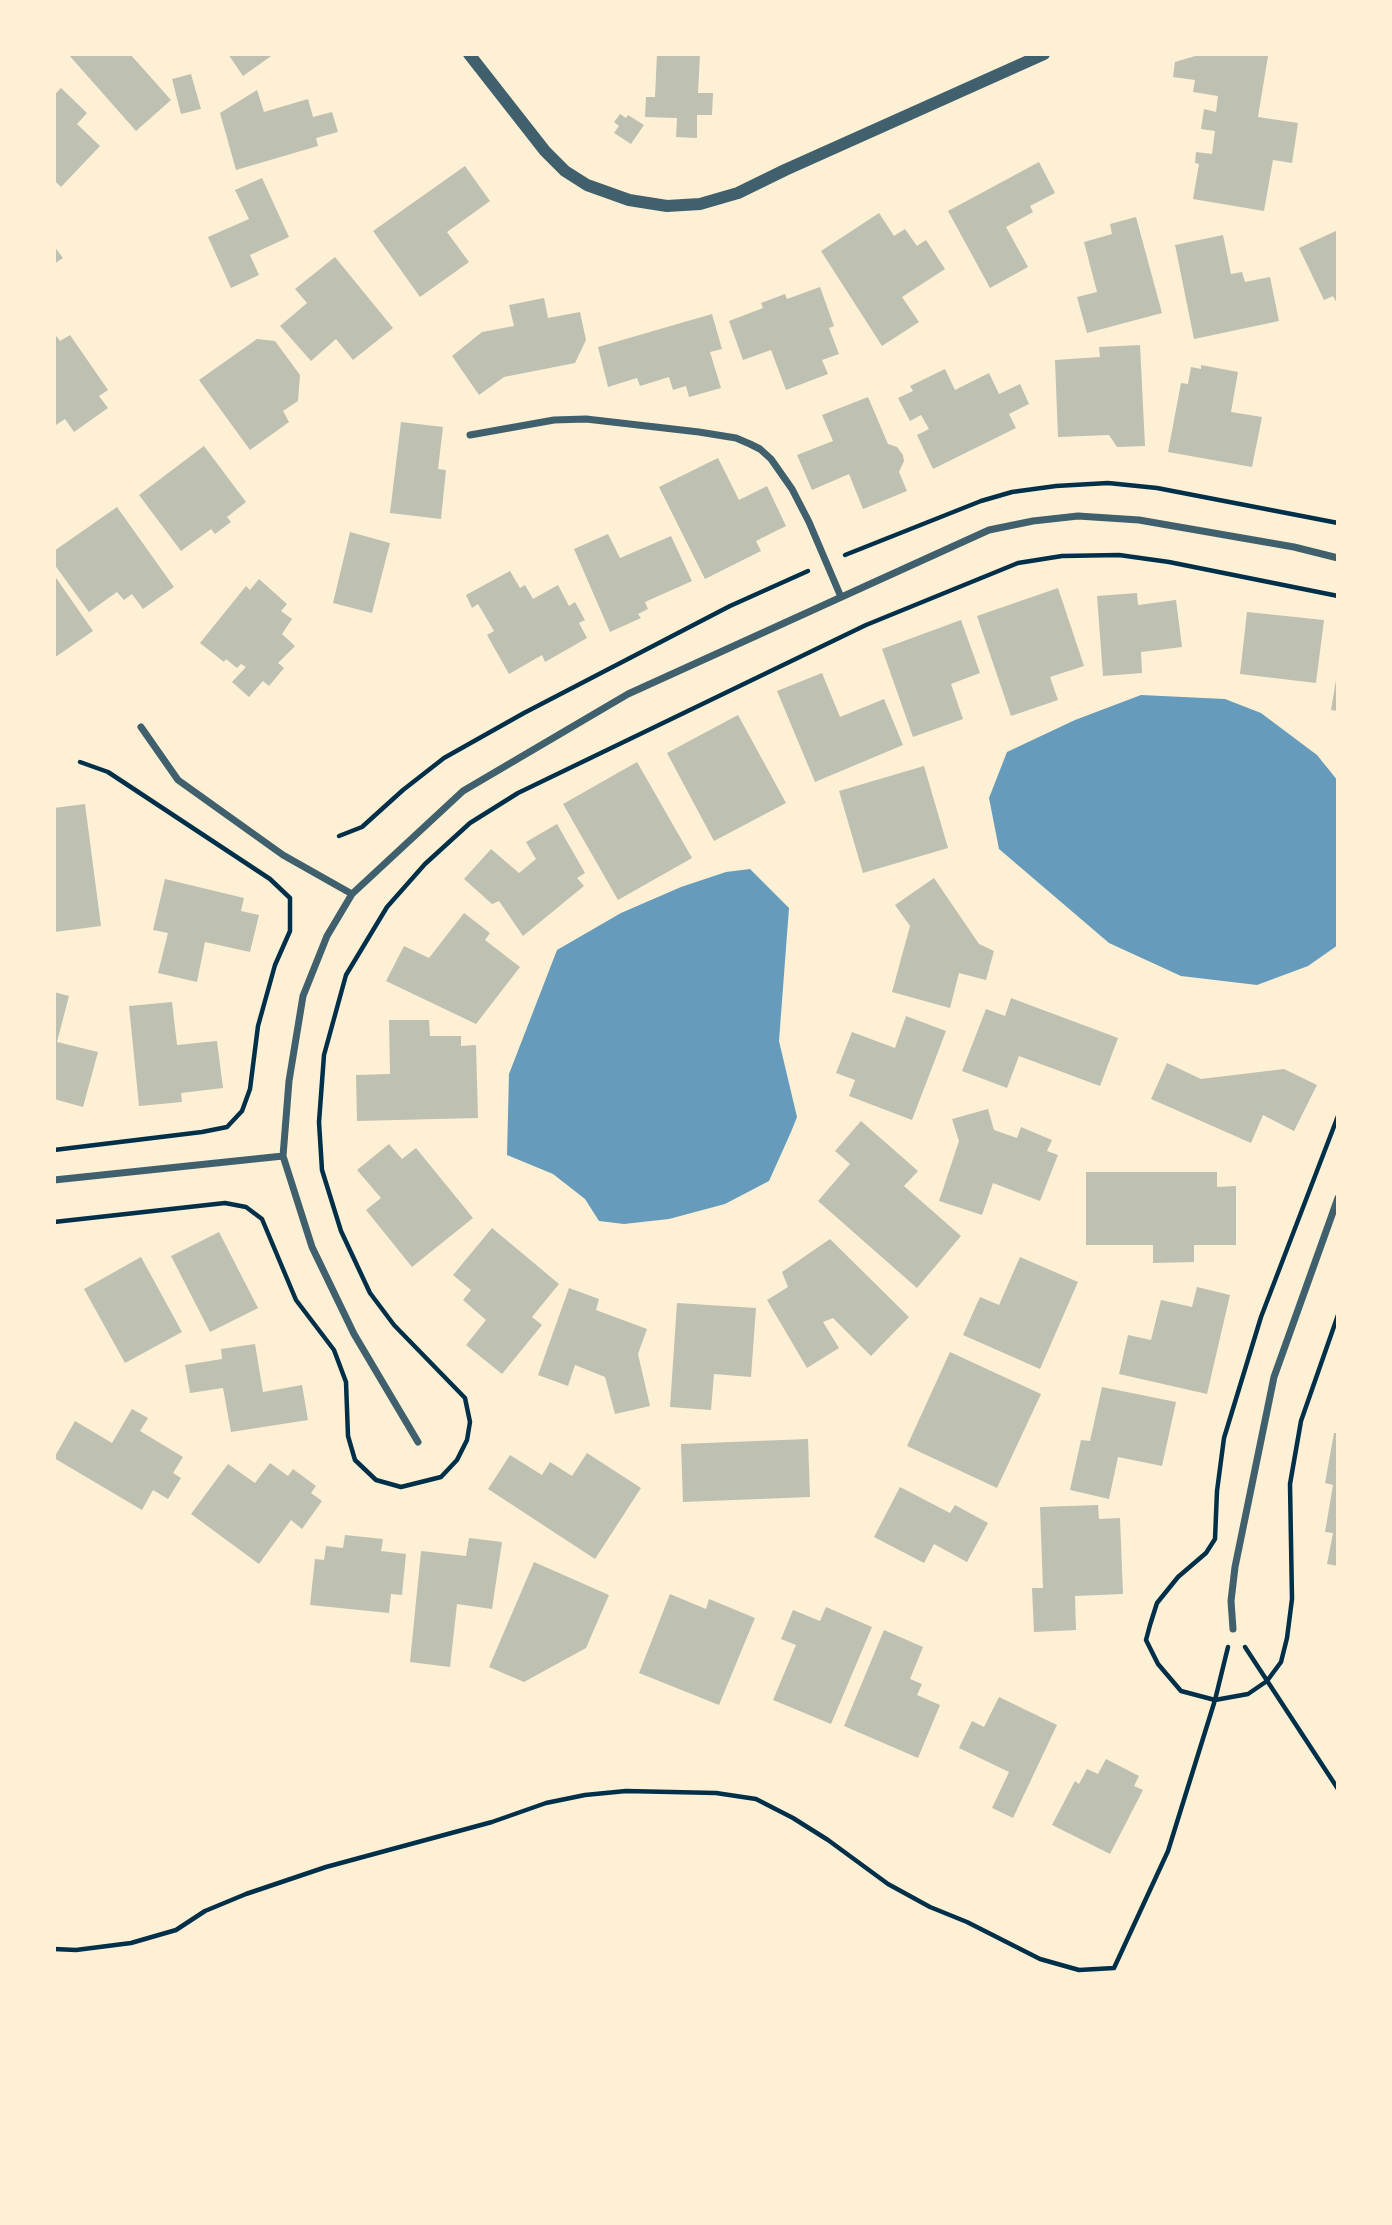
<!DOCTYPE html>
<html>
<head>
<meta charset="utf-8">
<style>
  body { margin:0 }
  #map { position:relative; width:1392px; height:2225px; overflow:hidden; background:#fdf0d5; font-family:Georgia,serif }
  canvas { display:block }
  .frame { position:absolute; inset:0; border:56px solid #fdf0d5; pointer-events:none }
</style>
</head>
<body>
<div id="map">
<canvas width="1392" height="2225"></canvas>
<div class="frame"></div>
</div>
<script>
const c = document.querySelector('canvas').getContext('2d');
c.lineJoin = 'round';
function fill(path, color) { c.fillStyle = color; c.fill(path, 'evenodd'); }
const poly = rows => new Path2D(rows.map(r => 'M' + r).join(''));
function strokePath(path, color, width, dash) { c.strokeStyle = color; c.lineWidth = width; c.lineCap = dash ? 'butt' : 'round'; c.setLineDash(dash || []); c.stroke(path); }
fill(poly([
  [1141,695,1225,699,1261,713,1317,755,1338,781,1338,945,1308,966,1257,985,1181,976,1109,943,999,849,989,798,1007,752,1075,720],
  [750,869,789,908,779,1041,797,1117,791,1132,769,1181,725,1204,669,1219,624,1224,599,1221,585,1199,553,1174,507,1155,509,1074,557,950,621,913,681,887,726,872]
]), '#669bbc');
fill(poly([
  [68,54,130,54,171,100,136,131],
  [228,54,274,54,243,76],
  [657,54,700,54,698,93,713,93,712,115,697,115,697,138,676,137,677,118,645,117,646,97,655,97],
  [1202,54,1268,56,1258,117,1298,123,1292,163,1273,160,1264,211,1193,199,1199,164,1195,163,1196,152,1212,154,1215,131,1201,129,1204,109,1216,112,1218,96,1193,92,1195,80,1173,77,1175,62],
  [191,74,201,109,181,114,172,79],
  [61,88,87,113,77,124,100,146,61,187,54,180,54,95],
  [257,90,264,112,308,99,313,117,332,112,338,132,316,138,318,146,236,170,220,113],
  [620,114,626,118,628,115,644,125,631,144,614,133,619,126,614,122],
  [1039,162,1055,193,1030,206,1033,212,1006,227,1028,267,990,288,948,211],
  [465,166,490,201,447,232,469,262,420,297,373,231],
  [262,178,289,237,250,255,259,275,231,288,208,237,249,219,235,190],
  [879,213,894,236,905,229,917,246,926,240,945,269,902,297,919,322,882,346,821,251],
  [1136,217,1162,313,1087,333,1077,297,1097,292,1084,242,1112,234,1110,224],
  [1338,230,1338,305,1333,296,1324,300,1299,248],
  [1223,235,1231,274,1242,272,1245,282,1270,277,1279,321,1194,339,1175,245],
  [54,246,63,258,54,264],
  [335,257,393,328,353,360,336,339,311,361,280,326,307,303,295,289],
  [820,287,834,326,829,328,839,354,822,360,828,374,786,390,771,350,743,360,729,321,763,308,761,303,785,294,787,299],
  [544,298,548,318,580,312,586,340,575,363,504,377,479,395,452,356,482,332,514,326,509,305],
  [712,314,722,349,710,352,721,388,689,397,686,386,673,390,669,377,640,386,637,378,608,387,598,347],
  [54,333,60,341,70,335,108,390,99,396,108,408,74,432,65,419,56,425,54,422],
  [257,339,275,341,300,375,298,401,283,411,289,422,250,450,199,380],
  [1140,345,1145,446,1117,447,1109,435,1058,437,1055,360,1100,357,1099,347],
  [1201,365,1238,372,1231,412,1262,417,1252,467,1168,452,1181,383,1188,384,1191,367,1201,369],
  [945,369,955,390,989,373,999,394,1020,384,1029,404,1009,414,1016,428,933,469,917,435,929,429,921,415,910,421,898,398,913,391,910,386],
  [868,397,888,444,897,447,903,455,904,461,899,472,907,491,863,509,849,474,812,490,797,455,833,441,822,415],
  [401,422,443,427,438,469,446,470,441,519,390,513],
  [204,446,246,502,227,517,231,522,215,534,211,529,181,551,139,495],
  [718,458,739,500,767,486,786,526,756,541,761,551,705,579,659,487],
  [117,507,174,587,143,609,132,594,124,600,117,592,89,612,54,564,54,551],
  [350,532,390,543,372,613,333,603],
  [608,534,620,558,671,536,692,581,645,602,648,609,638,614,641,618,610,632,574,549],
  [510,571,520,588,525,585,533,599,558,585,569,606,575,602,585,620,579,623,587,638,545,662,542,655,509,674,487,635,494,631,478,604,472,608,466,595],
  [54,575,93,631,54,658],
  [259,579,287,604,281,611,292,619,282,634,295,646,278,663,284,668,269,686,263,681,249,697,232,682,246,667,241,664,237,668,226,659,224,662,200,643,246,586,250,590],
  [1058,588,1084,666,1050,677,1058,700,1011,716,977,616],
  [1137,593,1138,605,1176,600,1182,647,1141,652,1142,673,1103,676,1097,596],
  [1247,612,1324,620,1316,683,1240,674],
  [961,620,980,673,951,684,963,719,913,737,882,649],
  [822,673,840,717,884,699,903,745,815,782,777,691],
  [1336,680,1338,680,1338,711,1331,710],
  [738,715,786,803,714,841,667,753],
  [637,762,692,858,618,900,563,804],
  [924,766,948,848,863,873,839,791],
  [85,804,101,926,54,932,54,808],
  [557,824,585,873,577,878,584,886,523,936,499,901,492,904,464,879,491,849,519,873,536,859,526,842],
  [934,878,979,944,994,951,986,980,959,973,950,1008,892,992,910,926,895,905],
  [165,879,244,898,241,911,259,915,250,952,205,942,197,982,158,973,168,933,153,930],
  [464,913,490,933,485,940,520,967,476,1024,386,981,404,946,429,958],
  [54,992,69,996,57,1042,98,1052,83,1107,54,1099],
  [1011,998,1118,1038,1100,1086,1019,1056,1007,1088,962,1071,986,1009,1005,1016],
  [172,1002,177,1045,217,1041,223,1088,181,1093,182,1102,139,1106,129,1006],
  [906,1016,946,1031,912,1120,849,1096,855,1080,836,1073,852,1032,895,1048],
  [389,1020,429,1020,430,1036,461,1036,461,1046,476,1045,478,1118,357,1121,356,1075,390,1074],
  [1167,1063,1201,1079,1284,1069,1317,1085,1294,1131,1263,1115,1251,1143,1151,1099],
  [988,1109,994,1130,1017,1138,1021,1127,1052,1140,1047,1151,1058,1155,1040,1201,993,1183,982,1215,939,1201,959,1141,952,1119],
  [861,1121,918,1171,904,1186,961,1236,917,1288,818,1201,850,1164,835,1151],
  [389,1144,402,1159,416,1148,473,1218,412,1267,366,1210,381,1198,357,1170],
  [1086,1172,1217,1172,1217,1187,1236,1186,1236,1245,1194,1245,1194,1262,1153,1263,1153,1245,1086,1245],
  [492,1228,559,1284,532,1317,542,1325,502,1374,466,1345,486,1320,463,1300,471,1290,453,1275],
  [219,1232,258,1308,210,1332,171,1256],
  [830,1239,909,1317,871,1356,833,1318,823,1322,839,1348,807,1368,767,1300,788,1287,782,1272],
  [141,1257,182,1332,125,1363,84,1289],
  [1020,1257,1078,1282,1040,1369,963,1335,980,1297,999,1305],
  [1197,1287,1230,1295,1207,1394,1119,1374,1128,1335,1151,1340,1161,1300,1192,1307],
  [569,1288,599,1299,596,1310,647,1329,638,1354,650,1406,615,1414,605,1377,575,1365,568,1386,538,1375],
  [677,1303,756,1308,751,1377,714,1374,711,1410,670,1407],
  [255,1344,263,1392,302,1385,308,1420,231,1432,223,1388,190,1393,185,1365,222,1359,221,1349],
  [950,1352,1041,1394,997,1488,907,1446],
  [1102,1387,1176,1402,1162,1466,1118,1457,1109,1499,1070,1490,1081,1440,1090,1441],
  [132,1409,148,1418,140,1431,183,1457,173,1473,181,1478,168,1499,153,1490,142,1510,54,1458,75,1421,112,1443],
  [1334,1433,1338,1433,1338,1566,1327,1564,1333,1533,1325,1532,1333,1485,1325,1483],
  [808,1439,810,1497,683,1502,681,1444],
  [587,1453,641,1488,595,1559,488,1489,510,1455,542,1475,550,1462,572,1476],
  [270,1463,288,1476,293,1469,316,1486,311,1493,322,1501,302,1529,291,1520,259,1564,191,1514,228,1464,255,1483],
  [900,1487,950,1513,955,1505,988,1523,967,1562,934,1544,924,1563,874,1537],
  [1098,1505,1099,1519,1120,1518,1123,1594,1075,1596,1076,1630,1034,1632,1032,1588,1043,1588,1040,1507],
  [345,1535,383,1539,381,1551,406,1554,402,1595,391,1594,389,1613,310,1605,315,1559,324,1560,326,1546,343,1548],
  [469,1538,502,1542,492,1609,457,1604,450,1667,410,1662,421,1551,466,1556],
  [534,1562,609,1595,586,1648,524,1682,489,1667],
  [670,1594,706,1609,709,1599,755,1618,719,1705,639,1673],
  [826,1607,872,1627,831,1724,773,1700,796,1645,781,1639,793,1610,820,1621],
  [884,1630,923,1647,910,1679,922,1684,917,1695,940,1705,918,1758,844,1726],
  [999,1697,1057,1725,1013,1818,992,1808,1009,1772,959,1748,972,1721,984,1727],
  [1106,1759,1139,1776,1134,1786,1143,1790,1110,1854,1052,1825,1075,1781,1079,1784,1087,1769,1098,1774]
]), '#bec0b2');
strokePath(poly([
  [845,555,981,501,1012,492,1056,486,1108,483,1157,488,1338,523],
  [339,836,362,827,403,790,444,758,524,713,730,606,808,571],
  [1338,1116,1261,1317,1224,1438,1217,1491,1215,1539,1206,1553,1178,1577,1157,1603,1150,1625,1146,1640,1158,1664,1181,1691,1215,1700,1248,1694,1267,1681,1281,1662,1287,1638,1292,1599,1290,1484,1301,1421,1338,1315],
  [54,1150,202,1132,227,1127,242,1111,250,1089,258,1026,275,965,290,931,290,898,270,879,108,772,80,762],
  [54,1222,225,1203,246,1207,262,1219,296,1300,334,1350,346,1382,348,1436,355,1460,376,1480,401,1487,441,1477,457,1460,467,1440,470,1422,465,1398,394,1325,370,1293,341,1231,322,1170,319,1122,324,1055,346,975,387,907,425,864,470,823,518,793,866,625,1018,563,1062,556,1119,555,1169,562,1338,596],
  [1245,1647,1338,1789],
  [54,1949,76,1950,131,1943,176,1930,205,1911,246,1894,326,1867,492,1822,546,1803,585,1795,626,1791,716,1793,756,1799,793,1818,828,1840,888,1884,930,1907,967,1922,1040,1959,1079,1970,1114,1968,1168,1851,1215,1700,1228,1647]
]), '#003049', 4.5);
strokePath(poly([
  [470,435,554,420,586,419,699,432,736,438,750,444,760,449,771,459,792,489,809,522,841,597],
  [141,727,178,780,283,855,352,894],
  [54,1180,283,1156],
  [418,1442,354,1334,312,1247,283,1156,289,1081,303,996,327,936,352,894,463,791,628,694,989,530,1033,521,1078,516,1139,520,1294,547,1338,558],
  [1233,1629,1231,1601,1235,1567,1274,1377,1338,1198]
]), '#3f606c', 7);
strokePath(poly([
  [469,54,545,151,565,171,587,185,629,200,667,206,700,204,738,193,785,170,1044,54]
]), '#3f606c', 12);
</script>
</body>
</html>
